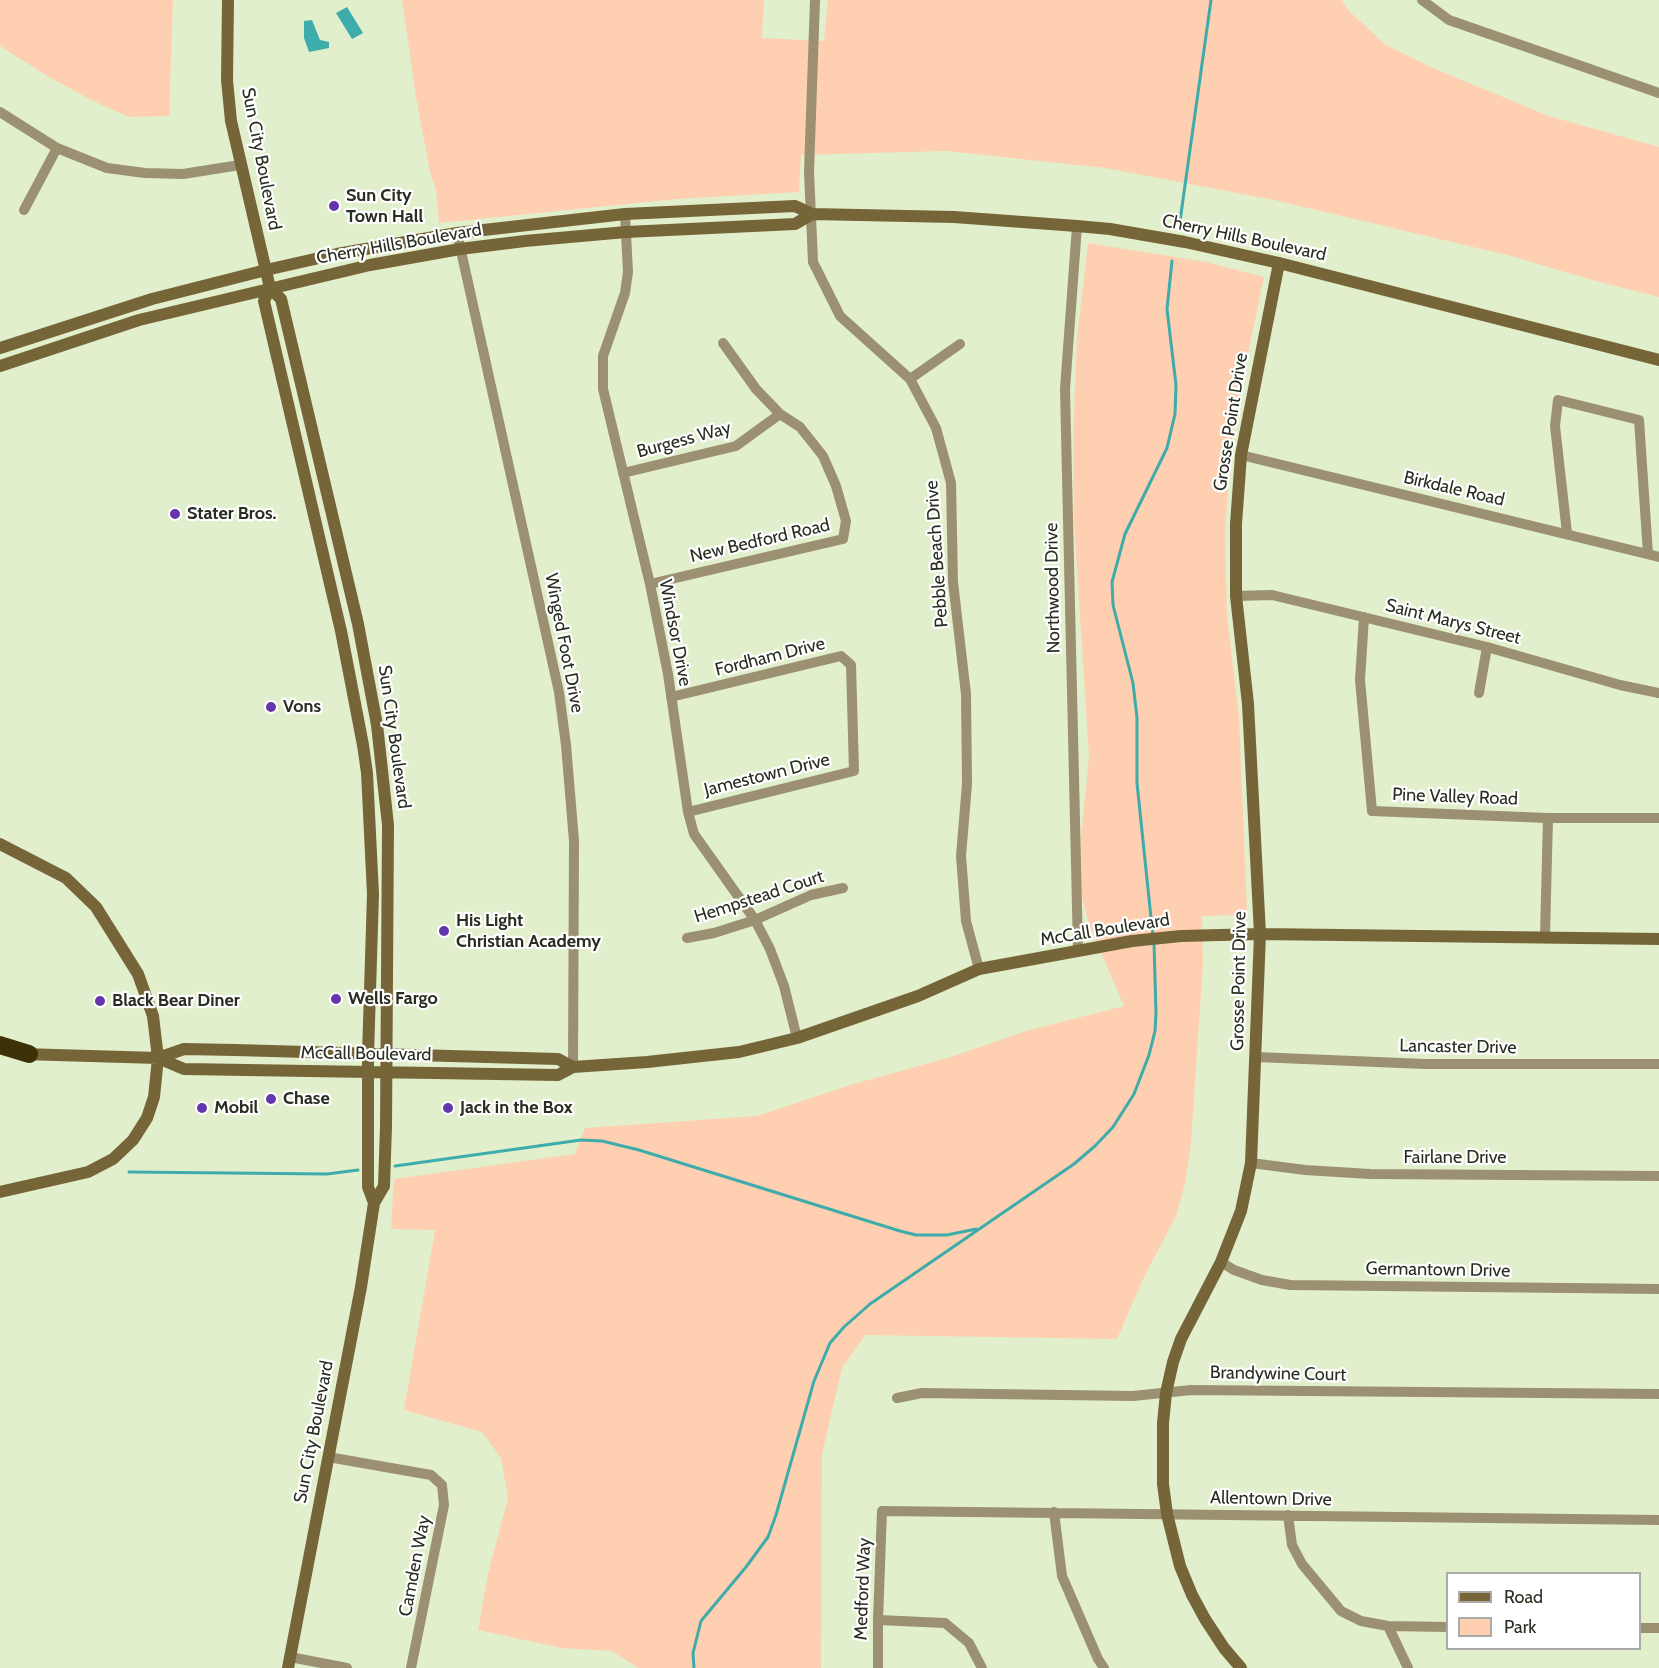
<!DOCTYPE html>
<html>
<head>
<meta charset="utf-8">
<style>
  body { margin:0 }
  #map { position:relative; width:1659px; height:1668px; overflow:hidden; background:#e1efcc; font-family:Cabin,sans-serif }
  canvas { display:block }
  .legend { position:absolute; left:1446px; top:1572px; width:195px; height:78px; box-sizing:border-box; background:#fff; border:2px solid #aaaba6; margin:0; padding:8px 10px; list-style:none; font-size:18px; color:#2a2e21 }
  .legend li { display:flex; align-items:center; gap:12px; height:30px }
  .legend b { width:30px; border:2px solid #aaaba6 }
</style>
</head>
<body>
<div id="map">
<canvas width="1659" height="1668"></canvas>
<ul class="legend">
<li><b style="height:8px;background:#766538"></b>Road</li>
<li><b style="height:16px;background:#fed0b1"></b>Park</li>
</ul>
</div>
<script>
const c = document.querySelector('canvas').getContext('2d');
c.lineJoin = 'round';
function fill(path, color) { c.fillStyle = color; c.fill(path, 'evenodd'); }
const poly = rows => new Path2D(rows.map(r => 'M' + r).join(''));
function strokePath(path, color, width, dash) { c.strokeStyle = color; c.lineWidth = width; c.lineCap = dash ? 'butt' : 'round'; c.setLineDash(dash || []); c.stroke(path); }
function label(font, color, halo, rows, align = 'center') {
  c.font = font + ' Cabin,sans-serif'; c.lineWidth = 4.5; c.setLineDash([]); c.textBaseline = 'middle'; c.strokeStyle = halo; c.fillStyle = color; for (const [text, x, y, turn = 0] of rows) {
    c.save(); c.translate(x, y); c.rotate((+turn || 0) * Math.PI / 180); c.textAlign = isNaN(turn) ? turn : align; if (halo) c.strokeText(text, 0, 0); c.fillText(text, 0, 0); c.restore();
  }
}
fill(poly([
  [0,0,173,0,169,116,129,117,93,101,49,77,0,46],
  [402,0,764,0,762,38,824,41,828,0,1342,0,1349,11,1386,45,1435,69,1549,116,1659,147,1659,297,1592,280,1511,256,1274,200,1105,168,947,151,801,155,799,192,677,199,439,223,436,190,430,172,416,97],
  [1088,243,1206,262,1264,277,1236,411,1231,446,1225,533,1227,616,1239,716,1247,910,1242,915,1202,916,1203,963,1191,1143,1185,1184,1176,1216,1143,1279,1117,1339,865,1335,842,1368,822,1454,821,1668,638,1668,612,1651,562,1648,478,1630,488,1574,508,1498,501,1458,482,1432,404,1410,435,1230,391,1229,394,1179,575,1154,585,1128,757,1116,850,1085,951,1057,1026,1031,1124,1006,1089,925,1077,877,1089,757,1074,522,1073,436,1077,338]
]), '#fed0b1');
fill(poly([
  [347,7,363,33,352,39,336,13],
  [312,20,320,40,329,42,329,48,309,52,304,38,304,21]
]), '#3dacaa');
strokePath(poly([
  [1180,221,1211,0],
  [1153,937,1137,783,1137,718,1133,683,1113,605,1112,582,1125,534,1167,448,1175,414,1176,385,1167,309,1172,261],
  [395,1166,581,1140,602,1141,639,1150,900,1231,916,1235,947,1235,976,1229],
  [129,1172,327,1174,358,1170],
  [694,1668,693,1653,701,1621,746,1567,768,1537,776,1515,814,1381,830,1343,844,1327,870,1304,1074,1164,1095,1146,1113,1127,1134,1094,1149,1055,1155,1031,1156,1014,1154,943]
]), '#3dacaa', 3);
strokePath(poly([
  [815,0,809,172,813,262,840,316,910,379,936,428,951,483,953,582,966,694,967,784,961,856,966,921,979,969],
  [1422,0,1449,20,1659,93],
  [0,112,57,148,107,168,145,173,183,174,240,165],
  [24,210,57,148],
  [625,214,628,272,625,293,603,356,603,389,650,584,668,674,688,812,694,834,755,920,770,949,784,986,797,1038],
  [1077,226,1065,389,1078,950],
  [457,233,559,692,566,745,574,841,573,1067],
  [910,379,960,344],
  [1241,455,1659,557],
  [623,473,736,446,780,414],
  [1567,533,1555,426,1558,400,1639,420,1648,554],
  [650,584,843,539,846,521,836,486,823,456,800,427,780,414,756,389,723,343],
  [1236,596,1272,595,1487,647,1620,685,1659,693],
  [1364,617,1360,680,1372,811,1548,818,1659,818],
  [1479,693,1487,647],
  [671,697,841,656,851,665,854,771,688,812],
  [1545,936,1548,818],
  [687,938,714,933,755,920,811,895,843,888],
  [1256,1057,1425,1064,1659,1064],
  [1251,1163,1305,1170,1370,1174,1659,1176],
  [1221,1262,1234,1270,1262,1280,1290,1285,1659,1289],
  [897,1398,922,1393,1133,1396,1191,1390,1659,1394],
  [328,1457,431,1475,442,1485,444,1505,411,1668],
  [1054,1512,1062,1576,1098,1659,1104,1668],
  [1288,1515,1292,1545,1302,1564,1341,1611,1361,1621,1388,1626,1448,1627],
  [878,1620,945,1623,969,1643,982,1668],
  [1388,1626,1408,1668],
  [1640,1628,1659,1628],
  [290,1657,347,1668],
  [878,1668,878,1620,882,1511,1659,1520]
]), '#9b9072', 10);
strokePath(poly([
  [228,0,227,80,231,121,270,288,281,299,358,624,377,725,388,825,386,1127,384,1186,374,1203,361,1287,288,1668],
  [270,288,264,301,341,631,363,745,367,773,373,894,368,1055,368,1187,374,1203],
  [0,348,152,299,266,270,337,254,457,233,625,214,795,206,812,214,954,217,1077,226,1110,229,1185,242,1279,263,1659,360],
  [0,366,139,320,370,265,460,249,525,241,626,232,795,224,812,214],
  [0,844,66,878,96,907,138,974,153,1016,158,1058,154,1097,147,1118,133,1140,113,1159,88,1172,0,1192],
  [22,1054,158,1058,184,1049,235,1050,558,1059,573,1067],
  [158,1058,184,1069,558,1075,573,1067,647,1062,739,1052,797,1038,918,996,979,969,1132,941,1181,936,1260,934,1659,939],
  [1241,1668,1224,1648,1205,1619,1192,1595,1180,1566,1167,1514,1163,1484,1163,1423,1166,1393,1173,1362,1181,1339,1221,1262,1241,1211,1251,1163,1260,934,1248,704,1236,596,1236,524,1241,455,1279,263]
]), '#766538', 12);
strokePath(poly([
  [0,1045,29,1054]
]), '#3e3007', 18);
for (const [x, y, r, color] of [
  [334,206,6,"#6435ad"],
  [175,514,6,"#6435ad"],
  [271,707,6,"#6435ad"],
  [444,931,6,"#6435ad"],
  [336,999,6,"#6435ad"],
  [100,1001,6,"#6435ad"],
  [271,1099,6,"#6435ad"],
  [202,1108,6,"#6435ad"],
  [448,1108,6,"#6435ad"]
]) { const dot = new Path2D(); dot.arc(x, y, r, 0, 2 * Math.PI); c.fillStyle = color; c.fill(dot); strokePath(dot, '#fff', 2); }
label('18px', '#2a2e21', '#fff', [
  ["Sun City Boulevard",261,159,79],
  ["Cherry Hills Boulevard",1244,238,12],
  ["Cherry Hills Boulevard",399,244,-10],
  ["Grosse Point Drive",1231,422,-81],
  ["Burgess Way",684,440,-15],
  ["Birkdale Road",1454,489,13],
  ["New Bedford Road",760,541,-13],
  ["Pebble Beach Drive",937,554,-94],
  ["Northwood Drive",1053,588,-91],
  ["Saint Marys Street",1453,622,14],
  ["Windsor Drive",675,633,79],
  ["Winged Foot Drive",564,643,79],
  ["Fordham Drive",770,657,-14],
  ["Sun City Boulevard",394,737,82],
  ["Jamestown Drive",767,775,-14],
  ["Pine Valley Road",1455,797,2],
  ["Hempstead Court",759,897,-18],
  ["McCall Boulevard",1105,930,-9],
  ["Grosse Point Drive",1239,981,-89],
  ["Lancaster Drive",1458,1047,1],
  ["McCall Boulevard",366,1054,1],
  ["Fairlane Drive",1455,1158],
  ["Germantown Drive",1438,1270,1],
  ["Brandywine Court",1278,1374,1],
  ["Sun City Boulevard",314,1432,-79],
  ["Allentown Drive",1271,1499,1],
  ["Camden Way",415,1566,-79],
  ["Medford Way",863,1589,-88]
]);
label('bold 18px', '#2a2e21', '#fff', [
  ["Sun City",346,196],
  ["Town Hall",346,217],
  ["Stater Bros.",187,514],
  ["Vons",283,707],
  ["His Light",456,921],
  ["Christian Academy",456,942],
  ["Wells Fargo",348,999],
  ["Black Bear Diner",112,1001],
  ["Chase",283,1099],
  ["Mobil",214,1108],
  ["Jack in the Box",460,1108]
], 'left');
</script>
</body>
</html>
